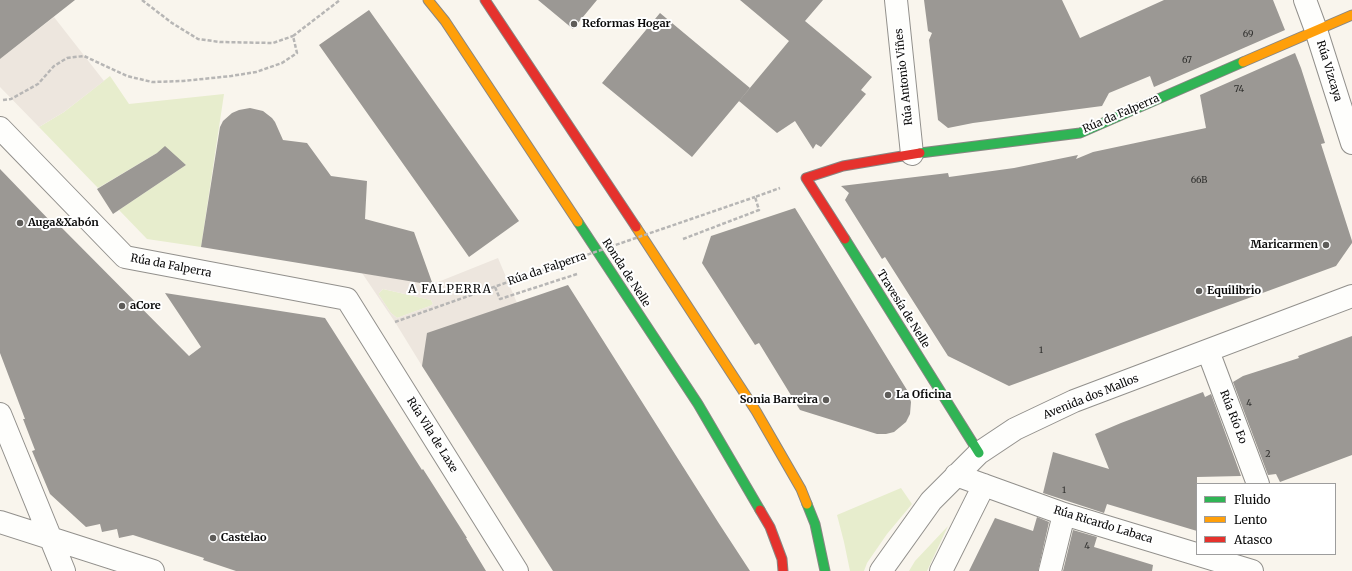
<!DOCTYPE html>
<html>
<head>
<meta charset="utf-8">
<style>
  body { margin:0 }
  #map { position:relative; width:1352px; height:571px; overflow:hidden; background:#f9f5ed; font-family:Merriweather,serif }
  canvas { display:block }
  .legend { position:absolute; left:1196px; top:483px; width:140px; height:72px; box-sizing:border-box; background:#fff; border:1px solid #9d9d9d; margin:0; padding:5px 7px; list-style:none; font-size:12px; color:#0a0a0a }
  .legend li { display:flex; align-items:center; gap:8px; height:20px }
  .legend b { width:20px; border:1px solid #9d9d9d }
</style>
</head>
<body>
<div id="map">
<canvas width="1352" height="571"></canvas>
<ul class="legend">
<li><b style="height:5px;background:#30b455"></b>Fluido</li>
<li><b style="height:5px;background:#ff9f0a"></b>Lento</li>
<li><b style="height:5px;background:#e5322d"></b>Atasco</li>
</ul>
</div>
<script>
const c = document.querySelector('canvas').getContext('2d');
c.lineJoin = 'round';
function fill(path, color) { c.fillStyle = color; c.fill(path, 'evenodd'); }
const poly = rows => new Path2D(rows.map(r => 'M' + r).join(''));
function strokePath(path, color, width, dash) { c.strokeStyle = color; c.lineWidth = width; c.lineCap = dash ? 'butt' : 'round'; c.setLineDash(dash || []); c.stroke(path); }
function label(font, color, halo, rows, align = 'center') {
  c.font = font + ' Merriweather,serif'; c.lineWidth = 4; c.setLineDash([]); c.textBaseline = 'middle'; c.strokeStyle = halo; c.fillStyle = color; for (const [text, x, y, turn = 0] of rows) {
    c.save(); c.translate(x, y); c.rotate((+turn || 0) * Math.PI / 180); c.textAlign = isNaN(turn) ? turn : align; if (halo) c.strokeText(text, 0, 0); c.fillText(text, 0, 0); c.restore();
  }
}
fill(poly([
  [110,76,129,104,224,94,201,247,147,239,119,210,186,165,181,161,157,153,98,188,39,127,64,112],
  [383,289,431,300,433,304,430,306,397,318,391,313,379,295,379,293],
  [901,488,912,504,887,534,867,563,864,571,850,571,844,542,837,515],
  [948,526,927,571,909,571,915,561]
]), '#e7edcd');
fill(poly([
  [54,17,104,81,64,112,39,127,0,87,0,59],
  [498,258,517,303,422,366,395,322,362,273,433,284],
  [383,289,431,300,433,304,430,306,397,318,391,313,379,295,379,293]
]), '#ede6de');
fill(poly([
  [0,0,75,0,0,59],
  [538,0,597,0,573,29],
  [740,0,823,0,805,21,872,77,861,90,866,94,821,147,816,144,813,149,795,121,777,133,739,101,789,41],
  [924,0,1062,0,1080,38,1164,0,1273,0,1285,30,1154,87,1150,76,1109,93,1102,106,973,123,948,128,938,120,929,40,932,33,928,31],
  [369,10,519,221,469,257,319,45],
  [660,13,750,88,692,157,602,83],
  [1295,53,1301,68,1325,143,1321,144,1352,241,1352,243,1336,266,1009,386,948,356,885,257,882,259,845,200,849,193,841,186,948,173,949,177,1014,168,1078,155,1076,159,1093,152,1206,128,1200,95],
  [250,108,263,111,272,118,275,122,283,140,307,143,331,176,367,181,365,219,414,232,433,285,201,247,220,127,223,121,232,113,239,110],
  [165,146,186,165,113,214,97,189,157,153],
  [0,169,55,226,58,224,189,356,201,347,165,293,325,318,422,470,423,469,467,538,466,538,486,571,236,571,203,560,204,558,133,535,119,538,117,529,102,532,100,524,86,527,50,494,32,451,35,450,23,419,25,419,0,353],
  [795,208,907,390,911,402,910,414,906,422,894,432,886,434,877,434,800,410,759,343,755,345,702,263,711,236],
  [568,285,718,522,750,571,553,571,422,366,427,333],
  [1352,336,1352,455,1280,482,1276,474,1268,475,1233,382,1243,376,1299,358,1298,356],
  [1203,392,1205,397,1211,394,1241,476,1197,477,1197,531,1107,504,1104,513,1043,493,1053,452,1109,469,1095,434,1121,423],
  [1037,517,1049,522,1038,571,969,571,995,518,1033,531],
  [1073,530,1097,537,1094,547,1153,565,1152,571,1063,571]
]), '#9b9894');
const street = poly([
  [896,0,912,154],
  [1305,0,1316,30,1352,143],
  [0,128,125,257,347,299,517,571],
  [1208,351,1258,484],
  [0,414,64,571],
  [956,475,1064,514,1252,571],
  [0,522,153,571],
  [881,571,931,501,979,453,1015,429,1074,401,1352,296],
  [941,571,984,485],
  [1050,571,1064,514]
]);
const fast = poly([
  [920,153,1080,133,1243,62],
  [578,222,698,404,760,510],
  [845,239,979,453],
  [807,504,815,524,825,571]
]);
const slow = poly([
  [428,0,445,21,578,222],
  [1243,62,1352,15],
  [636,227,756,411,801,489,807,504]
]);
const jam = poly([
  [485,0,636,227],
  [845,239,806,178,843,166,920,153],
  [760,510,770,527,782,559,783,571]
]);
strokePath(street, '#92908c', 24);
strokePath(fast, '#888683', 11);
strokePath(slow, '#888683', 11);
strokePath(jam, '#888683', 11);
strokePath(poly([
  [142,0,172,23,198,39,220,42,273,43,293,36],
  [3,100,11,99,38,84,54,66,67,58,84,56,127,76,152,82,183,81,231,76,256,72,282,63,297,53,293,36,340,0],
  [683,239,759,210,755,197,780,188],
  [495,287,500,299,577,274],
  [395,322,508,282]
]), '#b7b6b5', 2.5, [4, 2]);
strokePath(street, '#fefefc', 22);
strokePath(fast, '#30b455', 9);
strokePath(slow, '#ff9f0a', 9);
strokePath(jam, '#e5322d', 9);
strokePath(poly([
  [508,282,755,197]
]), '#b7b6b5', 2.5, [4, 2]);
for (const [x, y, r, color] of [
  [574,24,4,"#5e5c59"],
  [20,223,4,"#5e5c59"],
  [1326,245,4,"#5e5c59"],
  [1199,291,4,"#5e5c59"],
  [122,306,4,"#5e5c59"],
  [888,395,4,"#5e5c59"],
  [826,400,4,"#5e5c59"],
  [213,538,4,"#5e5c59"]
]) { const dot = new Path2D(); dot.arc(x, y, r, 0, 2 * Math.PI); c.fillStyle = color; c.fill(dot); strokePath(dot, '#fff', 1.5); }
label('9px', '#2e2e2c', null, [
  ["69",1248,34],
  ["67",1187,60],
  ["74",1239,89],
  ["66B",1199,180],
  ["1",1041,350],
  ["4",1249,403],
  ["2",1268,454],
  ["1",1064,490],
  ["4",1087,546]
]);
label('bold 11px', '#0a0a0a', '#fff', [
  ["Reformas Hogar",582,24],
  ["Auga&Xabón",28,223],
  ["Maricarmen",1318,245,"right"],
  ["Equilibrio",1207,291],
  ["aCore",130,306],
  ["La Oficina",896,395],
  ["Sonia Barreira",818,400,"right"],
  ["Castelao",221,538]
], 'left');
label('11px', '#0a0a0a', '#fff', [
  ["Rúa Vizcaya",1329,71,73],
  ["Rúa Antonio Viñes",904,77,-96],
  ["Rúa da Falperra",1121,114,-23],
  ["Rúa da Falperra",171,266,11],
  ["Rúa da Falperra",547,269,-19],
  ["Ronda de Nelle",626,273,57],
  ["Travesía de Nelle",903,309,58],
  ["Avenida dos Mallos",1091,397,-22],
  ["Rúa Río Eo",1233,417,69],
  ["Rúa Vila de Laxe",432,435,58],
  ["Rúa Ricardo Labaca",1103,525,17]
]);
c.letterSpacing = '1px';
label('12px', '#0a0a0a', '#fff', [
  ["A FALPERRA",450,290]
]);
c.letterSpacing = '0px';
</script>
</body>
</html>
